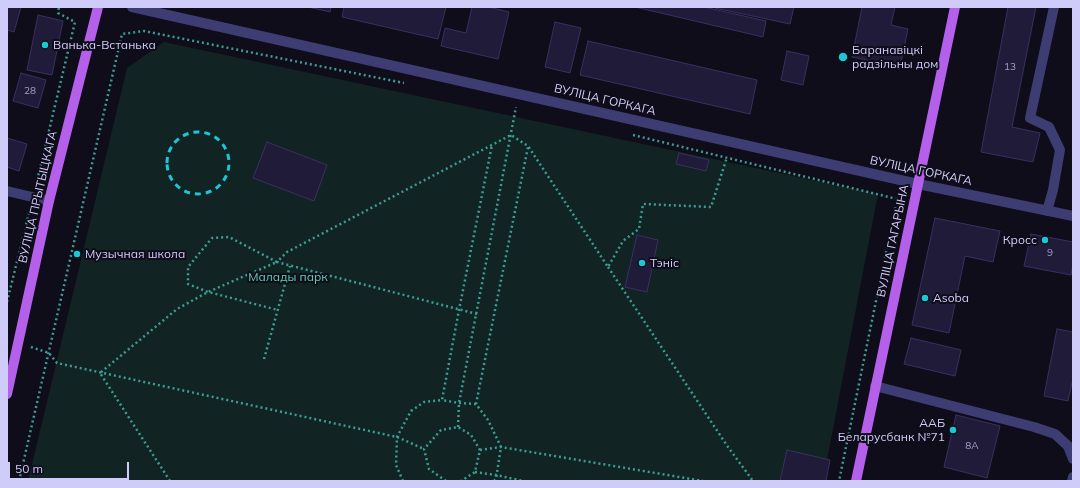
<!DOCTYPE html>
<html>
<head>
<meta charset="utf-8">
<style>
  body { margin:0 }
  #map { position:relative; width:1080px; height:488px; overflow:hidden; background:#0f0d1a; font-family:Mulish,sans-serif }
  canvas { display:block }
  .frame { position:absolute; inset:0; border:8px solid #d0ccf9; pointer-events:none }
  .scale { position:absolute; left:8px; top:462px; width:121px; height:18px; box-sizing:border-box; border:2px solid #d0ccf9; border-top:0; padding-left:5px; font-size:12px; line-height:14px; white-space:nowrap; color:#d0ccf9; -webkit-text-stroke:3px #0f0d1a; paint-order:stroke }
</style>
</head>
<body>
<div id="map">
<canvas width="1080" height="488"></canvas>
<div class="frame"></div>
<div class="scale">50 m</div>
</div>
<script>
const c = document.querySelector('canvas').getContext('2d');
c.lineJoin = 'round';
function fill(path, color) { c.fillStyle = color; c.fill(path, 'evenodd'); }
const poly = rows => new Path2D(rows.map(r => 'M' + r).join(''));
function strokePath(path, color, width, dash) { c.strokeStyle = color; c.lineWidth = width; c.lineCap = dash ? 'butt' : 'round'; c.setLineDash(dash || []); c.stroke(path); }
function label(font, color, halo, rows, align = 'center') {
  c.font = font + ' Mulish,sans-serif'; c.lineWidth = 4; c.setLineDash([]); c.textBaseline = 'middle'; c.strokeStyle = halo; c.fillStyle = color; for (const [text, x, y, turn = 0] of rows) {
    c.save(); c.translate(x, y); c.rotate((+turn || 0) * Math.PI / 180); c.textAlign = isNaN(turn) ? turn : align; if (halo) c.strokeText(text, 0, 0); c.fillText(text, 0, 0); c.restore();
  }
}
fill(poly([
  [164,42,878,194,823,481,28,481,127,68]
]), '#112322');
const building = poly([
  [7,7,21,7,14,32,7,30,7,7],
  [308,7,331,7,330,12,308,7],
  [344,7,446,7,438,39,342,17,344,7],
  [472,7,488,7,509,12,498,59,441,46,445,28,466,33,472,7],
  [635,7,704,7,766,21,763,37,635,7],
  [716,7,794,7,790,24,715,8,716,7],
  [862,7,895,7,891,25,908,29,900,67,852,57,862,7],
  [1008,7,1036,7,1012,127,1040,133,1033,162,981,152,1008,7],
  [38,15,63,21,52,75,27,70,38,15],
  [555,22,581,28,570,73,545,67,555,22],
  [588,41,757,80,750,114,580,75,588,41],
  [787,51,809,56,803,85,781,80,787,51],
  [21,73,46,80,38,108,13,101,21,73],
  [7,138,27,144,19,171,7,167,7,138],
  [267,142,327,165,314,201,253,178,267,142],
  [679,153,709,160,706,171,676,164,679,153],
  [935,218,1000,231,993,262,965,256,949,333,912,325,935,218],
  [1031,234,1073,242,1073,264,1071,275,1024,266,1031,234],
  [637,235,658,240,647,292,625,287,637,235],
  [1057,329,1073,332,1073,378,1068,401,1044,396,1057,329],
  [911,338,961,350,955,376,904,364,911,338],
  [956,415,1000,426,987,478,944,467,956,415],
  [787,450,830,460,826,481,780,481,787,450]
]);
fill(building, '#201b38');
strokePath(building, '#393061', 1);
strokePath(poly([
  [633,135,897,199,839,481],
  [36,185,75,22,58,13,59,7],
  [277,262,229,237,212,238,188,267,188,284,208,292,278,310],
  [608,267,728,447,753,481],
  [7,302,30,209],
  [477,314,277,262,287,252,511,135,528,146,608,267,623,241,639,229,643,204,711,207,727,157],
  [31,347,49,353,57,363,397,437,424,449],
  [264,359,290,266],
  [476,404,459,403,442,400,459,310,492,145],
  [458,427,459,403,516,107],
  [480,450,501,447,703,481],
  [475,472,496,475,523,481],
  [19,481,122,34,144,31,404,83],
  [170,481,100,373,177,309,208,292,277,262],
  [403,481,396,465,397,437,405,422,411,411,424,402,442,400],
  [446,481,429,469,424,449,441,430,458,427,471,435,480,450,475,472,461,481],
  [494,481,496,479,501,447,488,420,476,404,528,147]
]), '#3a9e96', 2.5, [2, 3]);
strokePath(poly([
  [132,7,918,184,1073,216],
  [7,191,49,201],
  [1047,211,1053,190,1060,150,1049,127,1030,118,1054,7],
  [875,386,1034,427,1055,434,1068,446,1073,459],
  [1072,481,1073,477]
]), '#3e3d73', 10);
strokePath(poly([
  [7,394,49,201,98,7],
  [856,481,955,7]
]), '#b460eb', 10);
strokePath(poly([
  '167 163a31 31 0 1 1 62 0a31 31 0 1 1-62 0Z'
]), '#1bc7d5', 3, [6, 5]);
for (const [x, y, r, color] of [
  [45,45,4,"#1bc7d5"],
  [843,57,5,"#1bc7d5"],
  [1045,240,4,"#1bc7d5"],
  [77,254,4,"#1bc7d5"],
  [642,263,4,"#1bc7d5"],
  [925,298,4,"#1bc7d5"],
  [953,430,4,"#1bc7d5"]
]) { const dot = new Path2D(); dot.arc(x, y, r, 0, 2 * Math.PI); c.fillStyle = color; c.fill(dot); strokePath(dot, '#0f0d1a', 1.5); }
label('10px', '#a4a0c9', null, [
  ["13",1010,67],
  ["28",30,91],
  ["9",1050,253],
  ["8А",972,446]
]);
label('12px', '#d0ccf9', '#0f0d1a', [
  ["Ванька-Встанька",53,45],
  ["Баранавіцкі",852,50],
  ["радзільны дом",852,64],
  ["Кросс",1037,240,"right"],
  ["Музычная школа",85,254],
  ["Тэніс",650,263],
  ["Asoba",933,298],
  ["ААБ",945,423,"right"],
  ["Беларусбанк №71",945,437,"right"]
], 'left');
label('12px', '#d0ccf9', '#0f0d1a', [
  ["ВУЛІЦА ГОРКАГА",605,100,13],
  ["ВУЛІЦА ГОРКАГА",921,171,12],
  ["ВУЛІЦА ПРЫТЫЦКАГА",38,197,-77],
  ["ВУЛІЦА ГАГАРЫНА",893,241,-78]
]);
label('12px', '#62ceb1', '#0f0d1a', [
  ["Малады парк",288,277]
]);
</script>
</body>
</html>
